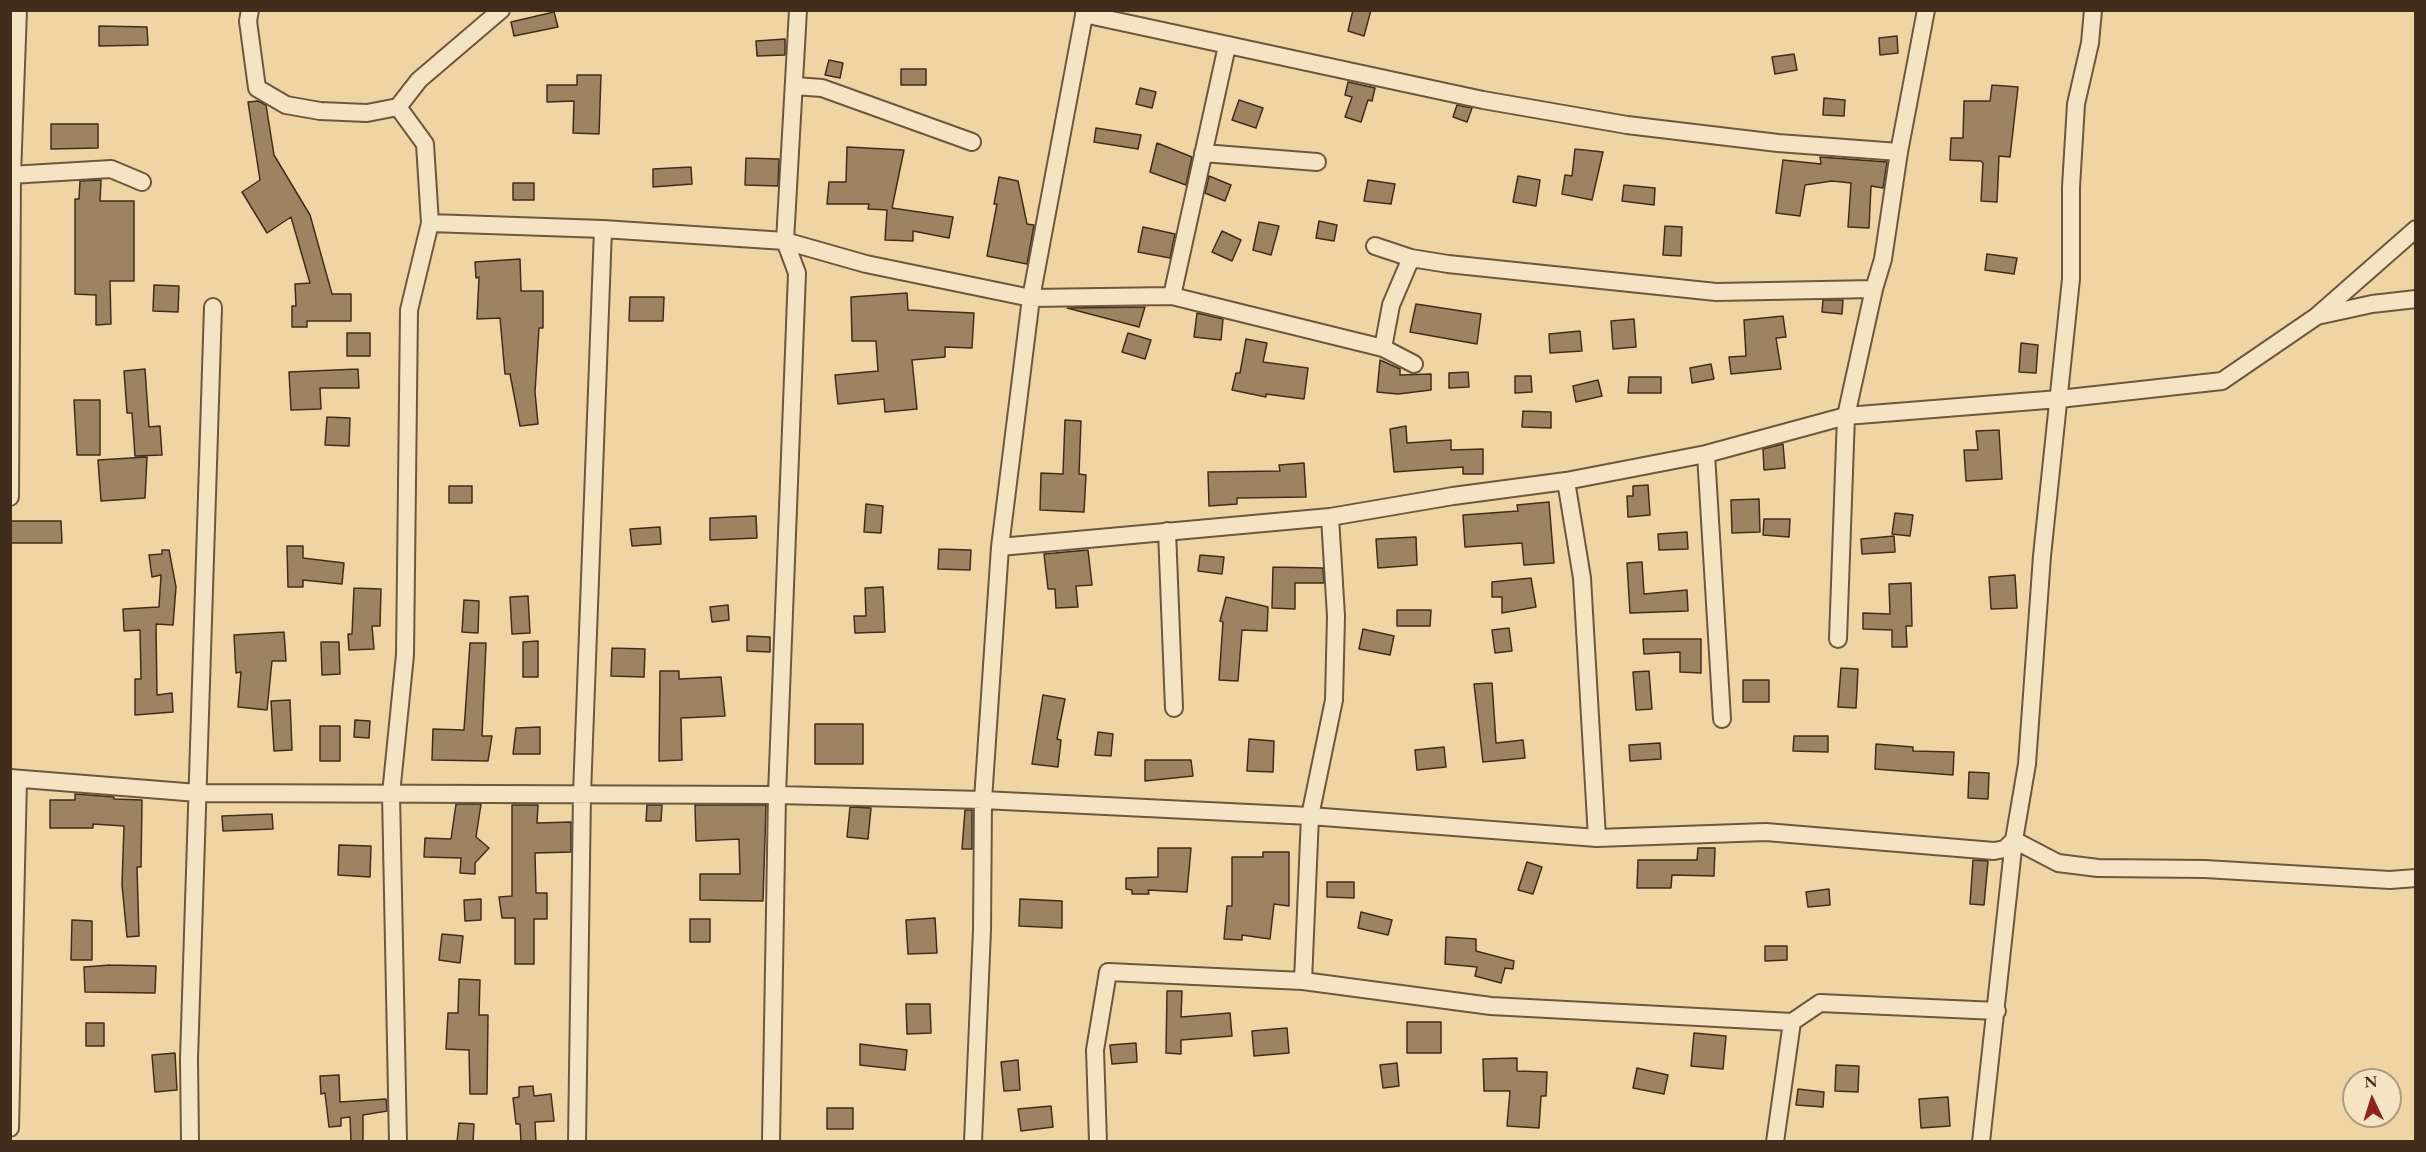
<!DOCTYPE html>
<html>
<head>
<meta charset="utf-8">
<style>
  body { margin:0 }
  #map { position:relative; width:2426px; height:1152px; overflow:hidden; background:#efd5a4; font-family:"EB Garamond",serif }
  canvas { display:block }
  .frame { position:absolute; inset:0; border:12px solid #422d1d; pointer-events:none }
  .north { position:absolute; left:2342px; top:1068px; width:60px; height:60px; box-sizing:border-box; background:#f5e4c4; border:2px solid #ad9b81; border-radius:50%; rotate:356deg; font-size:16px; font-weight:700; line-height:24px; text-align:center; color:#422d1d }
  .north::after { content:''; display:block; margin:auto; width:21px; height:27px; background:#8f2418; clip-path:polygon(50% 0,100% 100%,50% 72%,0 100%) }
</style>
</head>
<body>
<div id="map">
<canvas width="2426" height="1152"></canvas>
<div class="frame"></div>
<div class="north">N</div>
</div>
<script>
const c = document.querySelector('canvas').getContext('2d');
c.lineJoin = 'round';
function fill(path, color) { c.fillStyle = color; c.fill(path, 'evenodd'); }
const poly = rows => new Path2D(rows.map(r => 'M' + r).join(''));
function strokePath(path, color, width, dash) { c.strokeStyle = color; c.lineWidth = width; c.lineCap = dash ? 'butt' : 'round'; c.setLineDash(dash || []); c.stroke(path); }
const building = poly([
  [1353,10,1371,10,1364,36,1348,31,1353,10],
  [554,12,558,27,514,36,511,22,554,12],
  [99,26,147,27,148,45,99,46,99,26],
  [1897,36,1898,53,1880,55,1879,38,1897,36],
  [785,39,785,55,757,56,756,41,785,39],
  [1794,54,1797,70,1775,74,1772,57,1794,54],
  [829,60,843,63,840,78,825,75,829,60],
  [901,69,926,69,926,85,901,85,901,69],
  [577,75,601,75,599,134,573,133,574,101,547,102,547,85,577,85,577,75],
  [1348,82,1375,88,1372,101,1368,100,1361,122,1345,117,1352,97,1345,95,1348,82],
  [1992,85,2018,87,2010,157,1999,156,1997,202,1981,201,1983,163,1981,161,1950,160,1951,138,1963,138,1964,101,1990,101,1992,85],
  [1140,88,1156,92,1152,108,1136,104,1140,88],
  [1824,98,1845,100,1844,116,1823,115,1824,98],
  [1239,100,1263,108,1256,128,1232,120,1239,100],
  [258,101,266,105,274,155,310,215,332,294,351,294,351,321,307,321,307,327,292,327,292,306,296,306,295,284,310,283,291,217,267,233,242,192,260,180,248,102,258,101],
  [1457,105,1472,108,1467,122,1453,117,1457,105],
  [51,124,98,124,98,148,51,149,51,124],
  [1096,128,1141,135,1138,149,1094,142,1096,128],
  [1157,143,1192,157,1186,185,1150,172,1157,143],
  [847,147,904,150,892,208,953,217,949,238,913,231,913,241,885,240,887,210,868,209,869,204,827,204,829,182,846,182,847,147],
  [1575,149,1603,152,1592,200,1562,194,1565,175,1572,176,1575,149],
  [1820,157,1887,162,1883,188,1871,186,1869,228,1848,227,1851,183,1832,181,1805,185,1800,216,1776,213,1783,160,1821,164,1820,157],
  [746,158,779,159,778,186,745,185,746,158],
  [691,167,692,184,653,187,653,169,691,167],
  [1209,176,1231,185,1225,201,1205,193,1209,176],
  [1518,176,1540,180,1536,206,1513,202,1518,176],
  [999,177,1018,181,1027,224,1034,225,1027,264,987,256,997,204,994,204,999,177],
  [101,180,100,201,134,201,134,281,110,281,111,324,96,325,96,295,75,294,75,199,79,199,80,181,101,180],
  [1368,180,1395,184,1391,204,1364,201,1368,180],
  [513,183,534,183,534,200,513,200,513,183],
  [1624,185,1655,188,1654,205,1622,201,1624,185],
  [1319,221,1337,225,1334,241,1316,238,1319,221],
  [1259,222,1279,226,1271,255,1253,250,1259,222],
  [1665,226,1682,227,1681,256,1663,255,1665,226],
  [1143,227,1175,234,1170,258,1138,252,1143,227],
  [1222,231,1241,240,1232,261,1212,252,1222,231],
  [1987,254,2017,258,2014,274,1985,270,1987,254],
  [520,259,521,291,543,291,543,328,539,328,535,392,538,424,520,426,510,374,505,374,500,318,477,319,479,277,476,278,475,262,520,259],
  [154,285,179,286,178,312,153,311,154,285],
  [907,293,908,310,974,313,972,348,945,347,945,357,912,360,917,409,885,412,884,399,838,404,835,375,878,371,876,341,852,341,851,297,907,293],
  [630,297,664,297,663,321,629,321,630,297],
  [1823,300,1843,300,1842,314,1822,312,1823,300],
  [1416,304,1481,314,1477,344,1410,332,1416,304],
  [1145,307,1139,327,1067,308,1145,307],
  [1197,313,1223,319,1221,340,1194,337,1197,313],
  [1783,316,1786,337,1776,338,1781,369,1731,374,1729,357,1746,356,1744,320,1783,316],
  [1634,319,1636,347,1613,349,1611,321,1634,319],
  [1580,331,1582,351,1550,353,1549,334,1580,331],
  [347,333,370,333,370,356,347,356,347,333],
  [1128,333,1151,340,1145,359,1122,352,1128,333],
  [1246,339,1267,343,1263,362,1308,368,1304,399,1266,394,1266,397,1232,390,1236,373,1240,373,1246,339],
  [2021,343,2038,345,2036,373,2019,372,2021,343],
  [1380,360,1400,369,1400,375,1431,374,1431,390,1398,394,1377,392,1380,360],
  [1711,364,1714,379,1692,383,1690,368,1711,364],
  [145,369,149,427,160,426,162,455,135,456,132,413,127,413,124,371,145,369],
  [358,369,359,388,320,388,321,409,291,410,289,372,358,369],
  [1468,372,1469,387,1449,388,1449,373,1468,372],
  [1515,376,1531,376,1532,392,1515,393,1515,376],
  [1629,377,1661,377,1661,393,1628,393,1629,377],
  [1598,380,1602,396,1576,402,1573,386,1598,380],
  [74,400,100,400,100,455,77,455,74,400],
  [1523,411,1551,412,1551,428,1522,427,1523,411],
  [327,417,350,418,349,446,325,445,327,417],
  [1065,420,1081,421,1079,474,1086,475,1084,512,1040,510,1041,473,1063,474,1065,420],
  [1406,426,1407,443,1451,440,1451,450,1483,449,1483,474,1463,474,1463,467,1394,472,1390,429,1406,426],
  [1999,430,2002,479,1966,481,1964,450,1978,450,1976,431,1999,430],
  [1783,444,1785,468,1764,470,1763,449,1783,444],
  [147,457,145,498,101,501,98,460,147,457],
  [1304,463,1306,497,1237,498,1237,504,1209,506,1208,472,1280,471,1279,465,1304,463],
  [1648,485,1650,515,1628,517,1627,496,1633,496,1633,486,1648,485],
  [449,486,472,486,472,503,449,503,449,486],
  [1759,499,1760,532,1732,533,1731,500,1759,499],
  [1549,502,1554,563,1524,565,1522,543,1465,547,1463,515,1518,511,1517,505,1549,502],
  [866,504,883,506,881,533,864,532,866,504],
  [1895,513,1913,515,1910,536,1892,534,1895,513],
  [756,516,757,538,710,540,710,518,756,516],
  [1764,519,1790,519,1789,537,1763,535,1764,519],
  [10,521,61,521,62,543,10,543,10,521],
  [660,527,661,544,632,546,630,529,660,527],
  [1687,532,1688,549,1659,550,1658,534,1687,532],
  [1894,536,1895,552,1862,554,1861,539,1894,536],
  [1416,537,1417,565,1378,568,1376,539,1416,537],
  [287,546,303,546,303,558,344,563,342,584,303,580,303,587,288,587,287,546],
  [939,549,971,550,970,570,938,569,939,549],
  [162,550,169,550,176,587,173,625,156,624,157,695,172,693,173,712,135,715,135,679,141,679,140,630,124,631,123,609,159,607,161,575,152,577,149,555,162,554,162,550],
  [1088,550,1092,585,1076,586,1078,607,1056,608,1055,589,1048,589,1044,554,1088,550],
  [1200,555,1224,557,1222,574,1198,571,1200,555],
  [1642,562,1644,594,1687,590,1688,611,1630,613,1627,563,1642,562],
  [1273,567,1323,568,1324,583,1295,583,1295,609,1272,608,1273,567],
  [2015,575,2017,608,1991,609,1989,577,2015,575],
  [1531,578,1536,607,1502,613,1502,597,1492,597,1492,582,1531,578],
  [1911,583,1912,626,1906,626,1907,647,1892,647,1892,630,1863,629,1863,613,1890,614,1889,584,1911,583],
  [883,587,885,632,855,633,854,616,866,616,865,588,883,587],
  [354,588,381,589,380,626,372,626,374,649,349,650,348,634,352,634,354,588],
  [528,596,530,633,512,634,510,597,528,596],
  [1226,597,1268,607,1267,631,1242,630,1238,681,1219,680,1223,622,1220,621,1226,597],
  [464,600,479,601,478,633,462,632,464,600],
  [728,605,729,620,712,622,710,607,728,605],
  [1397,610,1431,610,1430,626,1397,626,1397,610],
  [1509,628,1512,651,1495,653,1492,630,1509,628],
  [1363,629,1394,636,1390,655,1359,649,1363,629],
  [284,632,286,661,272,661,267,710,238,707,241,672,236,673,234,635,284,632],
  [747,636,770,637,770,652,747,651,747,636],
  [1643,639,1701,639,1701,673,1680,672,1680,652,1644,654,1643,639],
  [538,641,538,677,523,677,523,642,538,641],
  [321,642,339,642,340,674,322,675,321,642],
  [470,643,486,643,482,736,492,736,488,761,432,760,433,729,464,730,470,643],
  [612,648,645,649,644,677,611,676,612,648],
  [1841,668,1858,669,1856,708,1838,707,1841,668],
  [660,671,679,671,679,679,721,677,725,716,681,718,682,760,659,761,660,671],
  [1649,671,1652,709,1636,710,1633,672,1649,671],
  [1743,680,1769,680,1769,702,1743,702,1743,680],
  [1492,683,1496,743,1523,740,1525,758,1483,762,1474,684,1492,683],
  [1043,695,1065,699,1057,739,1061,740,1058,767,1032,764,1043,695],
  [290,700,292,750,274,751,271,701,290,700],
  [355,720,370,721,369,738,354,737,355,720],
  [815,724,863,724,863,764,815,764,815,724],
  [320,726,340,726,340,761,320,761,320,726],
  [540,727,540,754,513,754,516,728,540,727],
  [1098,732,1113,734,1111,756,1095,755,1098,732],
  [1794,736,1828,736,1828,752,1793,751,1794,736],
  [1249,739,1274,741,1273,772,1247,771,1249,739],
  [1660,743,1661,759,1630,761,1629,745,1660,743],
  [1876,744,1913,747,1913,751,1954,752,1953,775,1875,769,1876,744],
  [1444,747,1446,767,1417,770,1415,750,1444,747],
  [1145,760,1191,760,1193,776,1145,781,1145,760],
  [1969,772,1989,773,1988,799,1968,798,1969,772],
  [75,794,114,797,114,799,142,800,141,867,137,867,139,936,127,937,122,885,124,826,93,824,93,828,50,828,50,800,75,800,75,794],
  [456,804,481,804,476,837,489,848,475,863,475,874,460,873,461,858,424,857,425,838,451,839,456,804],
  [512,805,538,805,537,823,571,822,571,852,535,853,536,893,547,893,547,919,534,919,534,964,515,964,515,918,502,918,499,897,512,896,512,805],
  [647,805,662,805,661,821,646,821,647,805],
  [695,805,766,805,763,901,700,900,700,874,740,874,739,839,696,841,695,805],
  [850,807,871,808,868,839,847,837,850,807],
  [965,810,972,810,972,849,962,849,965,810],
  [272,814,273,829,223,831,222,816,272,814],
  [339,845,371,846,370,877,338,875,339,845],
  [1158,848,1191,848,1187,892,1148,890,1149,894,1132,894,1132,890,1126,889,1126,878,1158,877,1158,848],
  [1698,848,1715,848,1714,876,1672,875,1671,888,1637,888,1638,860,1697,860,1698,848],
  [1263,852,1289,852,1289,906,1274,904,1270,939,1242,935,1242,940,1224,939,1227,906,1232,906,1232,857,1263,857,1263,852],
  [1973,860,1988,861,1984,905,1970,904,1973,860],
  [1527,862,1542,867,1533,894,1518,890,1527,862],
  [1327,882,1354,882,1354,898,1327,897,1327,882],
  [1829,889,1830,905,1808,907,1806,892,1829,889],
  [481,899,481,920,465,921,464,900,481,899],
  [1020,899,1062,901,1062,928,1019,926,1020,899],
  [1361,912,1392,920,1388,935,1358,928,1361,912],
  [935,918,937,953,908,954,906,920,935,918],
  [690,919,710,919,710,942,690,942,690,919],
  [72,920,92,921,92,960,71,960,72,920],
  [442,934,463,936,460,963,439,960,442,934],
  [1446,937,1476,939,1476,951,1514,961,1513,969,1505,968,1501,983,1475,976,1477,967,1445,964,1446,937],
  [1765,946,1787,946,1787,960,1765,961,1765,946],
  [110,965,156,966,155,993,85,992,84,967,110,965],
  [459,979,480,980,479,1015,488,1015,487,1094,470,1094,469,1050,446,1049,448,1013,458,1013,459,979],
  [1167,991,1182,991,1181,1017,1230,1013,1232,1036,1181,1040,1181,1054,1166,1053,1167,991],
  [906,1004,930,1004,931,1033,907,1034,906,1004],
  [1407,1022,1441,1022,1441,1053,1407,1053,1407,1022],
  [86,1023,104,1023,104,1046,86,1046,86,1023],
  [1287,1028,1289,1053,1254,1056,1252,1031,1287,1028],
  [1694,1033,1726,1036,1723,1069,1691,1066,1694,1033],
  [1136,1043,1137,1062,1112,1064,1110,1045,1136,1043],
  [860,1044,907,1050,905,1070,860,1065,860,1044],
  [175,1053,177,1090,155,1092,152,1055,175,1053],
  [1517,1058,1517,1071,1547,1072,1546,1096,1541,1096,1539,1128,1507,1126,1510,1091,1484,1091,1483,1059,1517,1058],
  [1018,1060,1020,1090,1004,1091,1001,1062,1018,1060],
  [1397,1063,1399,1086,1383,1088,1380,1065,1397,1063],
  [1836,1065,1859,1066,1858,1092,1835,1091,1836,1065],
  [1637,1068,1668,1075,1664,1094,1633,1088,1637,1068],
  [339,1075,340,1102,386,1099,387,1111,363,1115,363,1142,351,1142,350,1117,341,1118,341,1126,329,1127,325,1093,321,1094,320,1076,339,1075],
  [533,1086,534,1096,551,1094,554,1121,535,1122,536,1142,521,1142,520,1124,516,1124,513,1098,519,1097,519,1087,533,1086],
  [1798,1089,1824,1092,1823,1107,1796,1105,1798,1089],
  [1948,1097,1950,1126,1921,1128,1919,1099,1948,1097],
  [1051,1106,1053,1127,1021,1131,1018,1109,1051,1106],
  [827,1108,853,1108,853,1129,827,1129,827,1108],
  [459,1123,474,1124,473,1142,457,1142,459,1123]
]);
fill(building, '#9c8463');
strokePath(building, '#422d1d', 1.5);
const minor = poly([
  [250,10,248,21,257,88,286,105,320,111,367,113,398,107,419,80,501,10],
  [1084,14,1483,100,1627,125,1778,143,1899,152],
  [795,86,822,88,972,142],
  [1203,153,1317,162],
  [10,175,111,169,142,182],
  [430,223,603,229,785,241,866,264,1031,298,1172,296,1383,348,1414,364],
  [1375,246,1411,258,1448,264,1716,292,1874,289],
  [1172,296,1227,46],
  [2318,315,2416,229],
  [1383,348,1391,305,1411,258],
  [1706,454,1722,719],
  [1566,481,1582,578,1597,838],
  [10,497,12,175,18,10],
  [1167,531,1174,708],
  [1000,547,1330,517,1453,496,1566,481,1706,454,1846,416,2059,399,2222,381,2317,316,2372,304,2416,299],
  [1838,639,1846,416,1874,289,1883,259,1899,152,1926,10],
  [10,778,198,793,777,795,983,800,1310,816,1597,838,1766,832,1994,851,2005,849,2014,840,2027,764,2042,556,2071,279,2071,187,2076,104,2090,43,2093,10],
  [1303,981,1310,816,1334,700,1336,616,1330,517],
  [10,1128,18,779],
  [190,1142,189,1059,213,307],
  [398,1142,391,794,405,655,409,310,430,223,425,144,398,107],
  [577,1142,582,794,603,229],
  [771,1142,777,795,797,273,785,241,798,10],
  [973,1142,982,930,983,800,1000,547,1031,298,1085,10],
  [1098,1142,1095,1050,1108,972,1303,981,1491,1006,1792,1022,1820,1003,1997,1011],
  [1775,1142,1792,1022],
  [1981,1142,2014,840,2058,863,2098,868,2205,869,2390,880,2416,878]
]);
strokePath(minor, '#6d573f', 20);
strokePath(minor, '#f5e4c4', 16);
</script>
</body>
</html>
